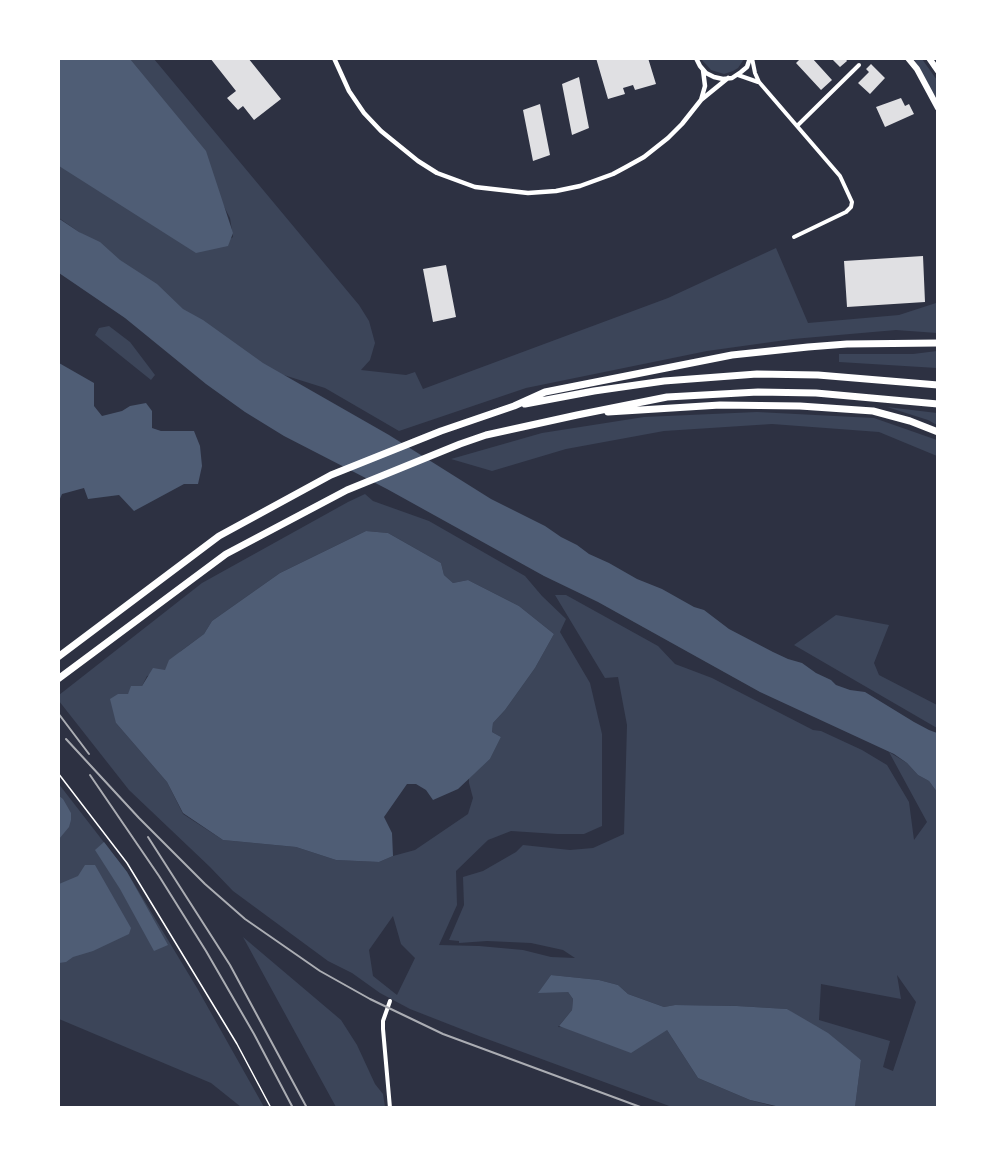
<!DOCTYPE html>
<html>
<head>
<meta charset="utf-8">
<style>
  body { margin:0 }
  #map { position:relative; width:996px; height:1166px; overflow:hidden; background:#2d3142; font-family:"Varela Round",sans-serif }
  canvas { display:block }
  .frame { position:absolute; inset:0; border:60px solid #fff; pointer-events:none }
</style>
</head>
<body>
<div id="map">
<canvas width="996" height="1166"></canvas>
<div class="frame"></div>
</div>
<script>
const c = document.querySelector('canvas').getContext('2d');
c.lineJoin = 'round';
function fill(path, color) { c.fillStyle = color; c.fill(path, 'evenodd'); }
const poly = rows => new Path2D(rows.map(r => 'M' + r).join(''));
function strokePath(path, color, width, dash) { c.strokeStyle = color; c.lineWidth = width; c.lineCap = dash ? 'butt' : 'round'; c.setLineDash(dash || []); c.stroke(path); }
fill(poly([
  [128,59,154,59,359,305,369,321,375,343,370,360,361,370,406,375,415,372,423,389,668,298,776,248,808,323,899,315,936,303,937,301,937,333,896,330,793,339,707,351,526,388,399,431,325,388,271,371,183,310,137,273,59,218,58,165,227,241,233,237,230,218,219,197],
  [914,59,922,59,937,80,937,99],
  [702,60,702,59,744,59,738,68,733,71,724,74,711,70],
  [109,326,130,342,155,375,151,380,95,335,99,328],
  [937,351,937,368,839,362,839,354,913,354],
  [887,407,937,413,937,425,928,420],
  [757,412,874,418,937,440,937,456,879,432,772,424,664,431,566,449,492,471,451,459,542,433,644,417],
  [365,494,373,501,429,521,525,576,542,596,566,619,560,632,590,683,602,734,602,826,584,834,557,834,511,831,488,840,456,871,457,905,439,945,479,946,523,950,551,957,575,958,563,950,531,943,487,941,459,943,459,941,449,940,464,905,463,877,483,871,516,852,523,845,570,850,593,848,624,834,627,725,618,677,605,678,555,595,566,595,658,646,675,664,712,678,813,730,821,731,862,750,887,765,909,802,914,840,927,822,889,752,907,763,918,775,929,781,937,792,937,1107,855,1107,861,1060,787,1009,737,1006,675,1005,664,1007,628,994,618,985,599,980,551,975,539,992,568,992,573,999,572,1010,558,1027,667,1030,698,1078,750,1100,780,1108,672,1107,479,1036,410,1009,380,993,352,973,328,961,233,891,210,867,129,790,59,701,59,695,202,583,348,502],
  [366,531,388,533,441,563,444,575,453,583,468,580,519,606,554,634,535,668,505,710,493,723,492,732,501,737,490,759,469,778,469,783,473,798,468,814,415,850,393,856,379,862,336,860,296,847,223,840,183,814,167,782,116,723,118,694,128,694,142,686,147,676,165,671,181,651,204,634,212,621,280,573],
  [393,916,401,944,415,958,397,995,373,976,369,950],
  [897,975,916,1002,893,1071,883,1067,890,1041,819,1020,821,984,901,999],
  [836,615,889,625,874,663,879,675,937,705,937,728,794,645],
  [58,783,127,872,197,988,264,1107,241,1107,211,1083,59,1019],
  [243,937,341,1020,357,1045,375,1084,383,1094,385,1107,336,1107]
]), '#3c4559');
fill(poly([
  [58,59,130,59,206,151,233,233,228,246,196,253,59,166],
  [58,218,79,232,100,242,120,260,157,284,183,309,203,320,263,363,389,435,491,499,545,526,561,537,577,545,589,554,609,563,637,579,662,589,694,607,704,610,729,629,773,652,788,659,802,663,816,673,831,680,836,685,850,690,865,692,914,722,929,730,937,733,937,792,929,781,918,775,907,763,894,754,760,692,598,602,544,576,387,489,284,436,245,412,206,384,125,318,59,273],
  [59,363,94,383,94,406,102,416,122,411,130,406,146,403,152,411,152,428,161,431,194,431,200,446,202,466,198,484,184,484,134,511,119,495,88,499,84,488,62,494,59,501],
  [366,531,388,533,441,563,444,575,453,583,468,580,519,606,554,634,535,668,505,710,493,723,492,732,501,737,490,759,458,789,433,800,426,790,416,784,407,784,384,817,392,833,393,856,379,862,336,860,296,847,223,840,183,813,167,782,116,723,110,699,118,694,128,694,131,686,142,686,153,668,165,670,169,660,204,634,212,621,280,573],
  [59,796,63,799,71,813,71,820,69,827,59,839],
  [104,842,127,872,168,945,154,951,120,889,95,850],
  [85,865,95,865,131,928,129,934,93,951,73,957,66,962,59,963,59,884,78,876],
  [551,975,599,980,618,985,628,994,664,1007,675,1005,737,1006,787,1009,828,1033,861,1060,855,1107,780,1107,750,1100,698,1078,667,1030,631,1053,559,1026,572,1010,573,999,568,992,538,993]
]), '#4f5d75');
fill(poly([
  [210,58,248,58,281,99,254,120,243,106,238,110,227,98,236,91],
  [596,58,648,58,656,84,635,90,633,85,623,88,625,94,608,99],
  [801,58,812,58,832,80,821,90,796,63],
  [831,58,845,58,847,61,840,67],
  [871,64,885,78,870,94,858,83,869,72,866,69],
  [579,77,589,128,572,135,562,84],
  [901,98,905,106,909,104,914,114,885,127,876,107],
  [540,104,550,155,533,161,523,110],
  [923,256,925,302,847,307,844,261],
  [446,265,456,317,433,322,423,269]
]), '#e0e0e3');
strokePath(poly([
  [58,773,127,863,237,1044,271,1108]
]), '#fff', 1.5);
strokePath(poly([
  [752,58,755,73,759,82,840,176,852,202,851,207,846,212,794,237],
  [738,75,758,82],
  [797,126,859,65],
  [390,1001,383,1021,383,1029,390,1108]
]), '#fff', 4);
strokePath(poly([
  [334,58,349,91,364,113,381,131,418,161,437,173,475,187,528,193,556,191,580,186,613,174,626,167,644,157,668,138,682,124,701,100,728,78],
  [696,58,700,66,706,73,714,77,723,79,732,78,741,72,747,67,750,58],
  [701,100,705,86,703,70]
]), '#fff', 4.5);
strokePath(poly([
  [908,58,917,69,938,108],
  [929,58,938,71]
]), '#fff', 6);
strokePath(poly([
  [525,404,594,391,664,381,757,374,818,375,938,385],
  [608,412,720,405,800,406,873,411,910,421,938,432],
  [58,657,219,536,331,475,441,431,514,406,545,392,732,355,808,347,847,344,938,343],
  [58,679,226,554,347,490,460,444,486,435,577,415,667,397,758,392,816,393,938,404]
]), '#fff', 7);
strokePath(poly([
  [58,713,89,754],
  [66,739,139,818,205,884,245,919,320,971,370,999,443,1034,643,1108],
  [90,775,159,876,206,951,254,1034,293,1108],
  [148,837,230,965,307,1108]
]), '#abadb3', 2);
</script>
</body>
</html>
